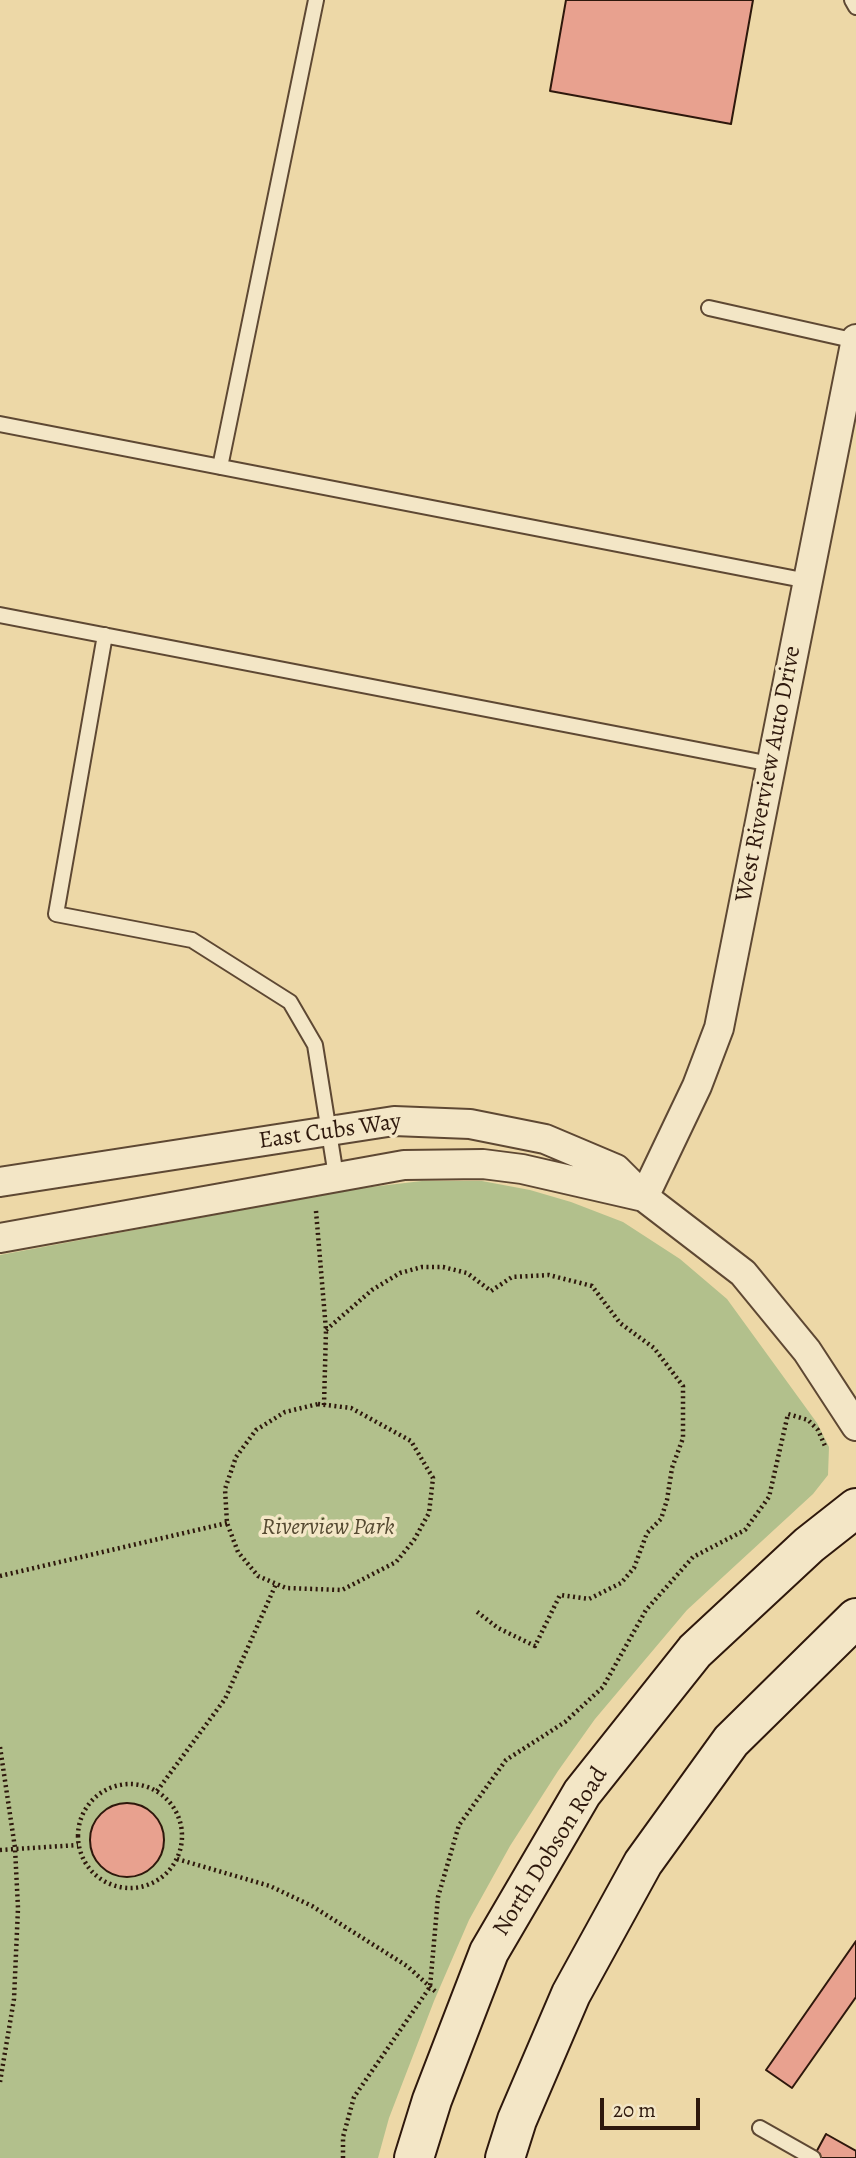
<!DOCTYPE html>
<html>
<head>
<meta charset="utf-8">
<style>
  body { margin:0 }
  #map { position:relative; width:856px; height:2158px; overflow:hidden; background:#edd8a7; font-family:Alegreya,serif }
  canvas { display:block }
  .scale { position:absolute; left:600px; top:2098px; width:100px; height:32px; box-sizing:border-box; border:4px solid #2e180c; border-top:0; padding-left:9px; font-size:21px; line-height:24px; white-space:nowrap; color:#2e180c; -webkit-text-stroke:5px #f3e6c6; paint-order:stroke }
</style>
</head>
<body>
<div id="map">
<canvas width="856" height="2158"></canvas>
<div class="scale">20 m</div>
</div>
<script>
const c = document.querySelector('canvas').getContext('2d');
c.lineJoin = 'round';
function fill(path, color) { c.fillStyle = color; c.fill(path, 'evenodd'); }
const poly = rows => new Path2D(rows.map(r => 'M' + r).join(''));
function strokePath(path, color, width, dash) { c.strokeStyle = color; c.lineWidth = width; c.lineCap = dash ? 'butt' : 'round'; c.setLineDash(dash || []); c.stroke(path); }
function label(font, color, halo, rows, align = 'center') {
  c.font = font + ' Alegreya,serif'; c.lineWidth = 7; c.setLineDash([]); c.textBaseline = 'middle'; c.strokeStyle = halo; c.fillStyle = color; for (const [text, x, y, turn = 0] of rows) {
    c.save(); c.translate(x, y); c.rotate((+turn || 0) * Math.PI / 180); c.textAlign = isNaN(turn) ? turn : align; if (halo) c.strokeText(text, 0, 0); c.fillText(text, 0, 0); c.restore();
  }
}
fill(poly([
  [422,1181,482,1181,530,1190,571,1202,623,1222,680,1259,727,1299,817,1423,829,1447,828,1475,813,1494,687,1610,595,1719,558,1771,510,1846,469,1920,434,2001,389,2118,378,2158,0,2158,0,1255,354,1189]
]), '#b2c08c');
const building = poly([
  [566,0,753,0,731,124,550,91,566,0],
  '90 1840a37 37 0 1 1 74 0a37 37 0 1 1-74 0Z',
  [856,1941,856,1997,792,2088,766,2070,856,1941],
  [826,2134,856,2151,856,2158,813,2158,826,2134]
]);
fill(building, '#e8a18f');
strokePath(building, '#2e180c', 2);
const lane = poly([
  [852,0,856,7],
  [709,308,856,341],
  [0,424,808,581],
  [220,467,316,0],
  [0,615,771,764],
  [105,635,56,914,192,940,290,1002,315,1045,336,1176],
  [760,2128,813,2158]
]);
const street = poly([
  [0,1182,394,1121,470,1124,545,1139,616,1169,644,1197,743,1273,807,1351,856,1426],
  [644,1197,697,1086,719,1028,856,339],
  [0,1238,404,1165,483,1164,522,1169,644,1197]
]);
const secondary = poly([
  [414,2158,432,2100,489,1952,582,1793,695,1651,809,1545,856,1508],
  [505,2158,517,2120,571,1994,643,1863,731,1741,856,1618]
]);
strokePath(lane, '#5e4833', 18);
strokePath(street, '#5e4833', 32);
strokePath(secondary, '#2e180c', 42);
strokePath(poly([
  [316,1211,326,1330,324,1405],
  [326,1330,372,1290,400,1273,422,1267,443,1267,467,1273,491,1291,512,1277,549,1275,592,1286,620,1323,654,1348,683,1386,683,1438,672,1468,667,1500,661,1519,647,1533,634,1568,621,1583,589,1599,560,1595,535,1646,498,1628,476,1611],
  [318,1404,351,1408,411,1441,433,1478,429,1513,414,1540,396,1562,342,1590,286,1588,258,1576,238,1552,227,1523,225,1489,236,1457,256,1430,285,1412,318,1404],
  [0,1576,227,1523],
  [0,1747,15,1848,18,1908,14,1999,0,2082],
  '78 1836a52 52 0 1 1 104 0a52 52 0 1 1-104 0Z',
  [157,1791,225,1699,276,1584],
  [0,1850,78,1845],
  [177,1859,270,1886,312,1906,407,1966,437,1993],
  [343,2158,343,2137,354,2097,430,1987,438,1897,459,1825,506,1760,565,1722,603,1687,646,1610,693,1557,745,1530,769,1497,788,1414,808,1420,818,1430,825,1446]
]), '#2e180c', 4.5, [2, 3.5]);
strokePath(lane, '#f3e6c6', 14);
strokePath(street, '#f3e6c6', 28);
strokePath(secondary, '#f3e6c6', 38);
label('24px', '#2e180c', '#f3e6c6', [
  ["West Riverview Auto Drive",769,774,-79],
  ["East Cubs Way",330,1132,-8],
  ["North Dobson Road",551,1852,-58]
]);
label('italic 24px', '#564a32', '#f3e6c6', [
  ["Riverview Park",328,1528]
]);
</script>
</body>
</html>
